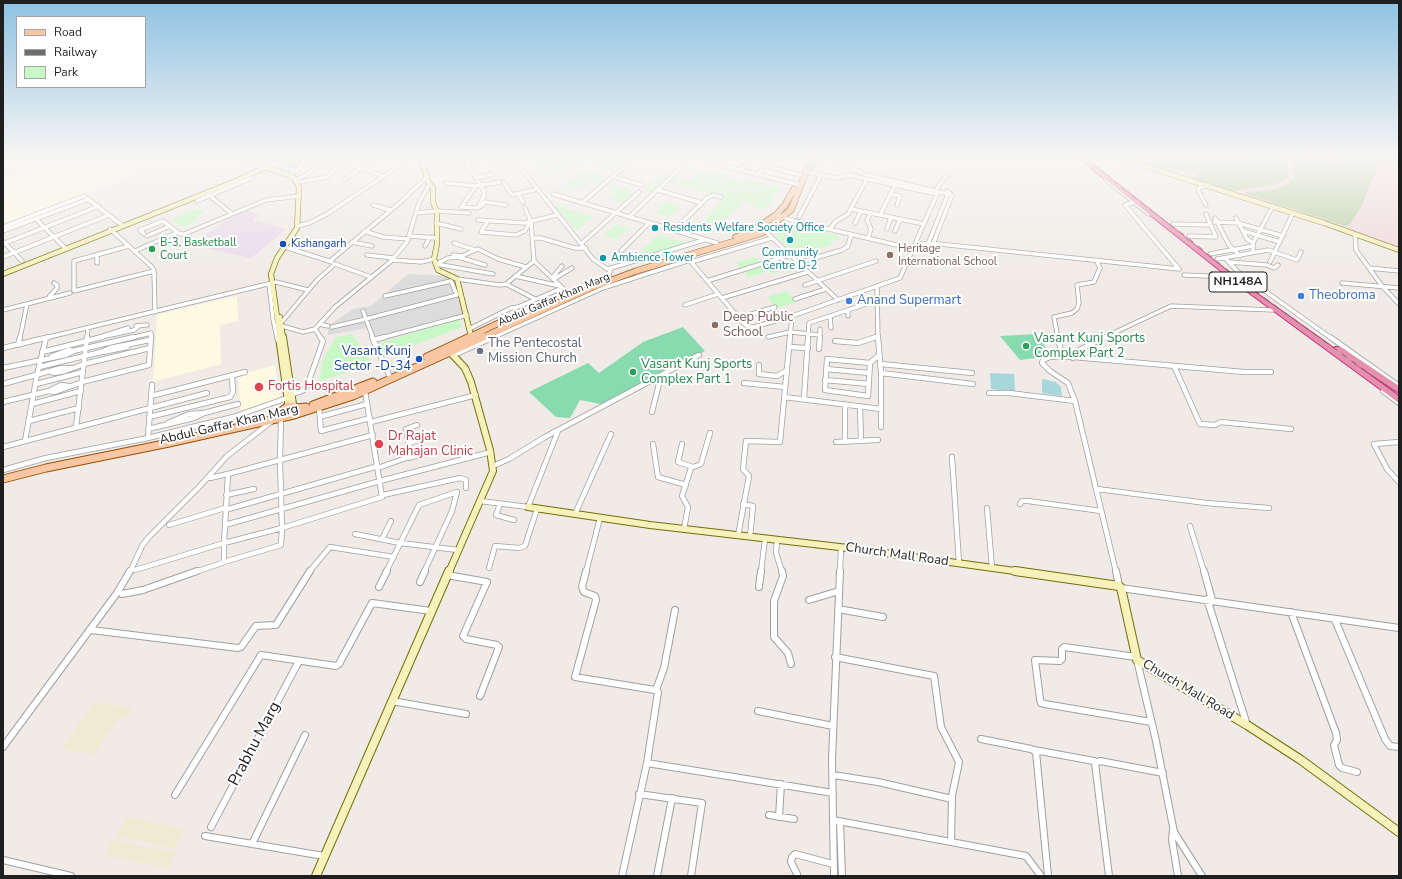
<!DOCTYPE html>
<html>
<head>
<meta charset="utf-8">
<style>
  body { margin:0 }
  #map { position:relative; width:1402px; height:879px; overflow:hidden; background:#f0ebe6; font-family:"Nunito Sans",sans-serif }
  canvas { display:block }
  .frame { position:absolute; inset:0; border:4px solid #1f1f1f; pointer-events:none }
  .legend { position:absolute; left:16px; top:16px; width:130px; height:72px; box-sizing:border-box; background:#fff; border:1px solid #a5a5a5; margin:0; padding:5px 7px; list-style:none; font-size:12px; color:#1f1f1f }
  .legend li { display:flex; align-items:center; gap:8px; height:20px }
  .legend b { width:20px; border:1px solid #a5a5a5 }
</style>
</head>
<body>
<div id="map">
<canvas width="1402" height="879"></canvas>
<div class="frame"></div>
<ul class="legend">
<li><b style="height:5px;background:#f8c6a2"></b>Road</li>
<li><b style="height:5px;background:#6d6d6d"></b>Railway</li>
<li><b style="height:11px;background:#c8f8c5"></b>Park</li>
</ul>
</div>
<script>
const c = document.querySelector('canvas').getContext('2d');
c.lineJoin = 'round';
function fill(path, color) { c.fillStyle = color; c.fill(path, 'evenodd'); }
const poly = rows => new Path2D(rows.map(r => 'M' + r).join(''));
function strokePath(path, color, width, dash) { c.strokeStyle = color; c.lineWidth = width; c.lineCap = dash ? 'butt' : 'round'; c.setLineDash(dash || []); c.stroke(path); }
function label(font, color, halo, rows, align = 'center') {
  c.font = font + ' "Nunito Sans",sans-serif'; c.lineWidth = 4; c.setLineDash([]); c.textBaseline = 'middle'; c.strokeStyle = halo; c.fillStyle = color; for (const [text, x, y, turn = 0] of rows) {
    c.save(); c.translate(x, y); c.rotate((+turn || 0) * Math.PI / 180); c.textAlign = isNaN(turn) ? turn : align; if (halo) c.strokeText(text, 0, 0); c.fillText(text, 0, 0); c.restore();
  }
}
fill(poly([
  [408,274,454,276,466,317,376,343,379,343,383,354,378,356,368,328,328,335,328,326,353,309,371,306]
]), '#dddcdc');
fill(poly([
  [1137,158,1399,158,1399,248,1317,218,1134,161]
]), '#f0d6d9');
fill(poly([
  [247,210,260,213,253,220,287,229,251,258,191,245,232,216]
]), '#e8d8e8');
fill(poly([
  [57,158,178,158,88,193,3,224,3,178],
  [237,296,238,321,220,325,221,364,153,382,157,315,196,305,196,314,197,305],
  [275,365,280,398,241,413,238,375]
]), '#fef9e1');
fill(poly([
  [94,702,133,708,126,717,118,720,93,754,62,749],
  [127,817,185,829,174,849,116,835],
  [113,840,177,853,168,868,103,855]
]), '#edebd2');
fill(poly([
  [261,158,306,158,295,169],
  [1292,158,1306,159,1337,165,1342,164,1338,158,1399,158,1399,168,1379,164,1361,207,1350,224,1346,226,1342,225,1246,194,1246,192,1272,190,1286,185,1294,178,1294,167,1291,159],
  [1274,159,1284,160,1288,166,1287,177,1283,182,1272,185,1237,190,1230,190,1198,180,1195,178,1195,176,1199,174,1195,171,1167,170,1146,164,1143,162]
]), '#b2cd9c');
fill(poly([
  [525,158,628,158,613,171,586,163,586,162,581,167,563,171,536,170],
  [583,169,599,173,597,174,598,177,610,179,602,186,590,182,581,191,562,185],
  [712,170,727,174,725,177,743,183,746,180,782,188,764,210,744,201,726,219,722,218,710,230,700,226,726,195,713,192,711,194,667,182,659,190,649,193,642,190,660,174,689,182,702,171],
  [607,183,639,192,626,204,605,198,613,192,611,191,613,189,603,186],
  [666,202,681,206,669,217,655,213],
  [558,205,593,217,577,230,555,208],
  [197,208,205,212,196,216,199,219,183,227,172,219],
  [616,224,629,228,616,239,603,235],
  [800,226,837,235,841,239,830,242,832,244,822,248,809,252,806,249,794,252,774,235],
  [658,235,688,243,694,237,706,240,643,259,636,257],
  [755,257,768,270,784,264,788,268,772,274,769,271,749,277,736,263],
  [786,291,796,302,777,308,767,297],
  [459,319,462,327,384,356,379,343],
  [352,334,373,364,319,381,323,360,336,337]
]), '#c8f8c5');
fill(poly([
  [683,327,705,351,606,405,580,400,570,418,556,417,529,392,588,363,599,373,643,342],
  [1037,334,1051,356,1020,360,1000,336]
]), '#87dbae');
fill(poly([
  [990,373,1014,374,1015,392,991,389],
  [1042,379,1056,382,1061,387,1062,396,1042,393]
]), '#a8d7db');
const streetFar2 = poly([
  [360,158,368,163,368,170],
  [513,158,593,259,610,271,609,276],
  [691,158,800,185],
  [817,158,850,165,855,170,864,174,948,194,928,244],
  [307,159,341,162,368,170,384,177],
  [448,163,453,158],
  [423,164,458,164,469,161],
  [492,165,514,159],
  [771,167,800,175],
  [740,170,752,158],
  [289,175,297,170,308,158],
  [758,175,769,158],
  [613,177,642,185],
  [477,178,492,174],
  [298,179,309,173,322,160],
  [345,179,361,168],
  [1106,180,1149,214],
  [300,182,327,177,341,162],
  [446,183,476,186,500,182],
  [504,183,512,195,538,189],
  [476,186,461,207,478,208,484,196,484,191,467,164,488,158],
  [937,188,947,175],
  [658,190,702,203],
  [518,194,523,202],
  [553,194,717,243],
  [890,194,900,196,897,205],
  [209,195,232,214],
  [197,201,252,178],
  [1135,202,1125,205,1179,269],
  [582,203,634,158],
  [373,205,390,210],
  [1206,205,1198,190,1199,188,1207,185],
  [481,206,485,202,506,205],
  [525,208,531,222,534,261,567,292],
  [851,209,924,224],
  [437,211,469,213],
  [416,213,437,211],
  [880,215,895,185],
  [780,216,794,221,914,249],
  [629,217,691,158],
  [799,217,821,175],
  [1215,218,1229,245,1240,256],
  [1236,218,1247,239,1253,243],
  [36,219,66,249],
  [478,220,524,223,557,215],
  [488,221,481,232,516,235,525,231,529,223],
  [1214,222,1239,223],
  [436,223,461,229],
  [855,223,861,211],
  [1238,223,1283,236],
  [1173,224,1211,225],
  [298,226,309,223,327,214,411,158],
  [3,227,84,196,123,226],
  [110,229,152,267,154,271,155,312],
  [830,229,835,222,848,214,867,179],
  [887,229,891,217],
  [674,230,707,198,713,195,721,197],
  [3,231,89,199],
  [364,231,383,237,408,239],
  [765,231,838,300],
  [895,231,900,219],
  [1243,231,1280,242],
  [144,234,140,230,163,221,180,234,184,234,266,200,299,196],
  [1355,234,1356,250,1382,286,1399,304],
  [147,236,170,226],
  [409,236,437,238],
  [1189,236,1216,237,1206,214],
  [533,238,541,238,575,248,586,248],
  [868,238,871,229,867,220,871,213],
  [4,242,22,261],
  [352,242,372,246],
  [5,243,99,206],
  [454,243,475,250],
  [582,243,639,192],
  [916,244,939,244,1179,269],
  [933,244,952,195,947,191],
  [129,246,74,261,74,291,154,271],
  [425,246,430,237],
  [288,248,332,262],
  [135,251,178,232],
  [621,251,649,223],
  [1253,252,1253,243,1273,206],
  [666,253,670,257],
  [97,254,97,263],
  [1210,254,1253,246],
  [367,255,393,258],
  [453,255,462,256,478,249,498,259,526,267],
  [686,256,743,323,749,327,754,327,792,316,900,278,937,194,848,175,837,178,806,172],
  [3,257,109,215],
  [1217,259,1268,250,1297,260,1301,252],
  [1226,259,1238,272,1331,338],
  [392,260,421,262,434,259],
  [330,261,403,200,427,177],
  [691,262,772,238],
  [1229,262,1267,265,1274,268,1278,265],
  [1270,262,1293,213],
  [798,263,842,250,848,246,851,235],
  [436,264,493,274],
  [436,264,448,258,458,257,485,265],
  [1369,268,1399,271],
  [608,269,704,240],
  [1184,275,1229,277],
  [515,276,560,286],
  [552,278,562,266],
  [457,279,500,285,506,284,534,261],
  [554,279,572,268],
  [707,281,790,255],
  [1342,283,1399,288],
  [269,284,273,319,277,338],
  [506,284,535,299],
  [805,285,876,261],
  [877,287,878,338],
  [49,297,57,288,57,285,54,283],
  [722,298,808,272],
  [795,299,826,289],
  [685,305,718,294],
  [3,310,70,293],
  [848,310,848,316],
  [830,316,831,328],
  [739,318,775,307],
  [281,323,317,280,335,264,371,277],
  [319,324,328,326],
  [136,326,147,325],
  [282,326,303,332,315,329],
  [332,327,366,319,363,311],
  [469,329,511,308,518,307,562,288],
  [103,336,128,328],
  [768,337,790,332,820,335],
  [20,338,27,304],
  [45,338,276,282,308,290],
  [87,338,88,328],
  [97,338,134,330,138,327],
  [130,338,151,333,151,338],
  [321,338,315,329,335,307,390,262,407,242,419,203,429,185],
  [373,338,366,319,457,295,451,281,385,296],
  [381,338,467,315],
  [492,338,603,288,690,260],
  [790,338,792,316],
  [808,338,809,323,878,300],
  [820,338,820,329],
  [873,338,878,336],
  [1058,338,1054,317,1072,313,1077,309,1079,303,1077,285,1094,282,1100,268,1096,260],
  [1103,338,1171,306,1273,310]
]);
const streetFar1 = poly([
  [277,337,278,340],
  [372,337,389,375],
  [878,337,881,373,881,427],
  [1058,337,1062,356],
  [1330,337,1399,386],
  [373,340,385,337],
  [835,341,858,343,876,337],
  [18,345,20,337],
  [789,347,808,348],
  [3,348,49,337],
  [819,349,820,337],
  [42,352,102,337],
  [103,352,127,347],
  [454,355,494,337],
  [52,356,69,350,73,351,134,337],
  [1073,358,1079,350,1106,337],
  [827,359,870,363,868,396,825,390,827,359],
  [870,363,879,355],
  [881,364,972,373],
  [759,365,759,374,777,376,787,370],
  [1174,366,1200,424,1215,425,1221,422,1291,429],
  [39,367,101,352,110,348,150,340],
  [3,368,66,355,73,351],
  [826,369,869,373],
  [51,372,55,373,65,371,84,364,150,348],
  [881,373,973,384],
  [825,380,869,384],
  [744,383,785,387],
  [3,384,61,368,71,368],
  [36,384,83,372],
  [49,391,55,392,82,382,149,365,151,337],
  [1383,391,1399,403],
  [989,393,1009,393,1075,401],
  [291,395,304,390,307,386,323,341,320,337],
  [151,396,245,372],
  [784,397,881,409],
  [804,399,808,337],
  [3,402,49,391,61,385,68,386],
  [32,404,81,391],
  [845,404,845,442],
  [860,406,861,441],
  [319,408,321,431,370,418],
  [652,412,661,376],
  [323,416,367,404],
  [149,417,230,397,233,392,232,376],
  [281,418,280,461,282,528,382,497,365,391],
  [29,421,79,408],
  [371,422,476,395],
  [168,423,189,414,204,413],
  [76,427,87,337],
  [148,429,194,418,204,413,238,404],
  [148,438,152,385],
  [25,441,37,375,46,338],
  [836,442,878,440],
  [1399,442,1374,444,1387,469,1399,482],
  [409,443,424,438],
  [653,444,658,477,686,485],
  [682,444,678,462,693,467],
  [3,447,207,393],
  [952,457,959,563],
  [408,458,427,453],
  [493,466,509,459,545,437,699,355],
  [378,468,409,457,410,450,406,429,417,425],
  [3,470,46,458,148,438,233,417,287,398],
  [210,478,228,474],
  [1097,489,1206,503,1269,508],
  [226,495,254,489],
  [383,495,460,478,466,480,466,488],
  [480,501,528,507,558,431],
  [500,504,496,515,514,520],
  [743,504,753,506,750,537],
  [1020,504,1022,501,1028,501,1101,511],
  [987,508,992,568],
  [225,510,378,466],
  [575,514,611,434],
  [169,525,225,508],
  [225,525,380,481,491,452],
  [1190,526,1204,572],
  [282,528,281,545,224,562,224,543,282,528],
  [684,529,688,507,682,496,691,468,701,464,710,433],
  [355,534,400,543,458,550],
  [738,536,749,476,743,469,746,441,780,442,790,337],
  [382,539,391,521],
  [777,540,776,553,782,572],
  [224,543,228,474,373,435],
  [489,568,495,546,519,548,525,546,537,509],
  [135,570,224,543],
  [130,572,142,546,149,537,200,486,227,456,271,422],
  [195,572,225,562],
  [309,572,330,547,394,557],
  [386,572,419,505,457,492,452,511,424,572],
  [586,572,600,518],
  [761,572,765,539],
  [840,572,841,548],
  [1116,572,1075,401,1068,383,1050,371,1042,363,1043,360,1050,357,1062,356,1244,372,1271,372]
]);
const street = poly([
  [586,571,582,587,584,592,595,596,596,600,575,677,655,690,658,692,647,763,622,876],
  [782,571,783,576,774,601,774,637,788,653,791,664],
  [1116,571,1119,586],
  [1204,571,1212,600],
  [447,575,487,582,463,636,466,639,497,645,499,647,480,696],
  [420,582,425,571],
  [379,587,387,571],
  [759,587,761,571],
  [1121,588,1399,628],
  [122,594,143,590,197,571],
  [1207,599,1247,725],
  [809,600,839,591],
  [838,609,883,617],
  [1291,612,1336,733,1337,740,1334,745,1339,765,1342,768,1357,772],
  [1335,620,1385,739,1390,746,1399,747],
  [91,630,238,648,241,647,256,626,276,625,310,571],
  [835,657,934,676,941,727,959,762,952,796,951,842],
  [1136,657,1064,647,1062,649,1062,659,1060,661,1035,660,1040,699,1041,703,1045,704,1151,722],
  [1137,660,1156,741,1174,832,1202,876],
  [656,690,664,668,675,610],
  [392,701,466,714],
  [758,711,833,726],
  [981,739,1031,749,1036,752,1048,876],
  [3,747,117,593,130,571],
  [1034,750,1094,761],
  [647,763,833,793],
  [833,775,878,782,952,799],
  [639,794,702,803,691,876],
  [175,795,261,655,336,666,339,664,372,603,431,611],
  [769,815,794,819],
  [779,817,781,784],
  [833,820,1026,856,1041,876],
  [840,821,842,876],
  [211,827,299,661],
  [1173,830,1172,840,1178,876],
  [205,836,324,856],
  [252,844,305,735],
  [3,860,71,876],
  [797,874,791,862,792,857,795,854,833,864],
  [657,876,672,798],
  [834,876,832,759,840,571],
  [1109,876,1095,763,1100,761,1163,773]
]);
const secondaryFar2 = poly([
  [235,158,289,175,294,178,299,187,297,228,277,258,271,274,280,338],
  [424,158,423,164,428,182,433,188,433,202,437,212,437,244,434,259,438,270,457,279,471,336],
  [1119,158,1324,223,1399,250],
  [3,274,236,181,268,166],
  [280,317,283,338]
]);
const secondaryFar1 = poly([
  [279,337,290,416],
  [283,337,294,411],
  [448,350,465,368,471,382,490,450,493,471,449,572],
  [528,507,650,525,848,548,1022,572]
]);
const secondary = poly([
  [1015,571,1119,586,1121,588,1137,660,1247,725,1301,760,1399,832],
  [316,876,449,571]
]);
const primaryFar1 = poly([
  [736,237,755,229,776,215,785,205,794,189],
  [467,338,501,322],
  [481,338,591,288,636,271,762,233,791,210,806,172,816,158]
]);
const primary = poly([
  [427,357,470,337],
  [313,405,373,382],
  [293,406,297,408,306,407],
  [277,415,288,406],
  [3,479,46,468,169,443,294,415,353,396,483,337]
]);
const highway = poly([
  [1078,158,1085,158,1245,285,1335,349,1335,347,1341,347,1399,386,1399,393,1349,360,1399,396,1399,403,1241,287,1078,158]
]);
strokePath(streetFar2, '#a0a0a0', 5);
strokePath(streetFar1, '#a0a0a0', 6);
strokePath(street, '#a0a0a0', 8);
strokePath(secondaryFar2, '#736f09', 6);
strokePath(secondaryFar1, '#736f09', 8);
strokePath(secondary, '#736f09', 10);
strokePath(primaryFar1, '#955006', 7);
strokePath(primary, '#955006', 9);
strokePath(highway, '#d42c7f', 2);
strokePath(streetFar2, '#fff', 3.5);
strokePath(streetFar1, '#fff', 4.5);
strokePath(street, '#fff', 6);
strokePath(secondaryFar2, '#f7f1bc', 4.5);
strokePath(secondaryFar1, '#f7f1bc', 6);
strokePath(secondary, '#f7f1bc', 8);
strokePath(primaryFar1, '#f8c6a2', 5.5);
strokePath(primary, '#f8c6a2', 7);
fill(highway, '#e491ad');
strokePath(poly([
  [1084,158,1142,204,1186,236,1241,281,1399,395]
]), '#6d6d6d', 1, [6, 6]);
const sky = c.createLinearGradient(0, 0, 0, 281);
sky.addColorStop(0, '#8ec2e3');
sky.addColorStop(0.56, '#f8f6f4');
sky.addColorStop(1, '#f8f6f400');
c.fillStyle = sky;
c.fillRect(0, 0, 1402, 281);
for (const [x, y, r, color] of [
  [655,228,4,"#0f9aa8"],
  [790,240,4,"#0f9aa8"],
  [283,244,4,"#1a4fb4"],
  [152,249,4,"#2e9e5b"],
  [890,255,4,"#8d6e63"],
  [603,258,4,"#0f9aa8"],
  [1301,296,4,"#3f7fe0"],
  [849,301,4,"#3f7fe0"],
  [715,325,4,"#8d6e63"],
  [1026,346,4,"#2e9e5b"],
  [480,351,4,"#6b7280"],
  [419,359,4,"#1a4fb4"],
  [633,372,4,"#2e9e5b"],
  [259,387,5,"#e0444e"],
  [379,444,5,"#e0444e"]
]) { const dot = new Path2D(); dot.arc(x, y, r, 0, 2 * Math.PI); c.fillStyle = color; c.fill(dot); strokePath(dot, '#fff', 1.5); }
label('11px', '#0d838f', '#fff', [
  ["Residents Welfare Society Office",663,228],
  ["Community",790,253,"center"],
  ["Centre D-2",790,266,"center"],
  ["Ambience Tower",611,258]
], 'left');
label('11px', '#27864d', '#fff', [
  ["B-3, Basketball",160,243],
  ["Court",160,256]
], 'left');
label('11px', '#164399', '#fff', [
  ["Kishangarh",291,244]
], 'left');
label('11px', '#785e54', '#fff', [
  ["Heritage",898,249],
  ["International School",898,262]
], 'left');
label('11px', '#1f1f1f', '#fff', [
  ["Abdul Gaffar Khan Marg",554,300,-23]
]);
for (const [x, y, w] of [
  [1238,282,58]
]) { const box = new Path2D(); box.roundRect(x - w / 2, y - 10, w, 20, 3); c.fillStyle = '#fff'; c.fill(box); strokePath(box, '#1f1f1f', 1); }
label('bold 12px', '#1f1f1f', null, [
  ["NH148A",1238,282]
]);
label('13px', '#366cbe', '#fff', [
  ["Theobroma",1309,296],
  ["Anand Supermart",857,301]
], 'left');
label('13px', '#785e54', '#fff', [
  ["Deep Public",723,318],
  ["School",723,333]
], 'left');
label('13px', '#27864d', '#fff', [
  ["Vasant Kunj Sports",1034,339],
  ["Complex Part 2",1034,354],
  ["Vasant Kunj Sports",641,365],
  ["Complex Part 1",641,380]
], 'left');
label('13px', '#5b616d', '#fff', [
  ["The Pentecostal",488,344],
  ["Mission Church",488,359]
], 'left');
label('13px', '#164399', '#fff', [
  ["Vasant Kunj",411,352],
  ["Sector -D-34",411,367]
], 'right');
label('13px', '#be3a42', '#fff', [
  ["Fortis Hospital",268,387],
  ["Dr Rajat",388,437],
  ["Mahajan Clinic",388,452]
], 'left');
label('13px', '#1f1f1f', '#fff', [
  ["Abdul Gaffar Khan Marg",229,425,-13],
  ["Church Mall Road",897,555,8],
  ["Church Mall Road",1188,690,31]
]);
label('16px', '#1f1f1f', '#fff', [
  ["Prabhu Marg",255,744,-62]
]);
</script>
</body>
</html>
